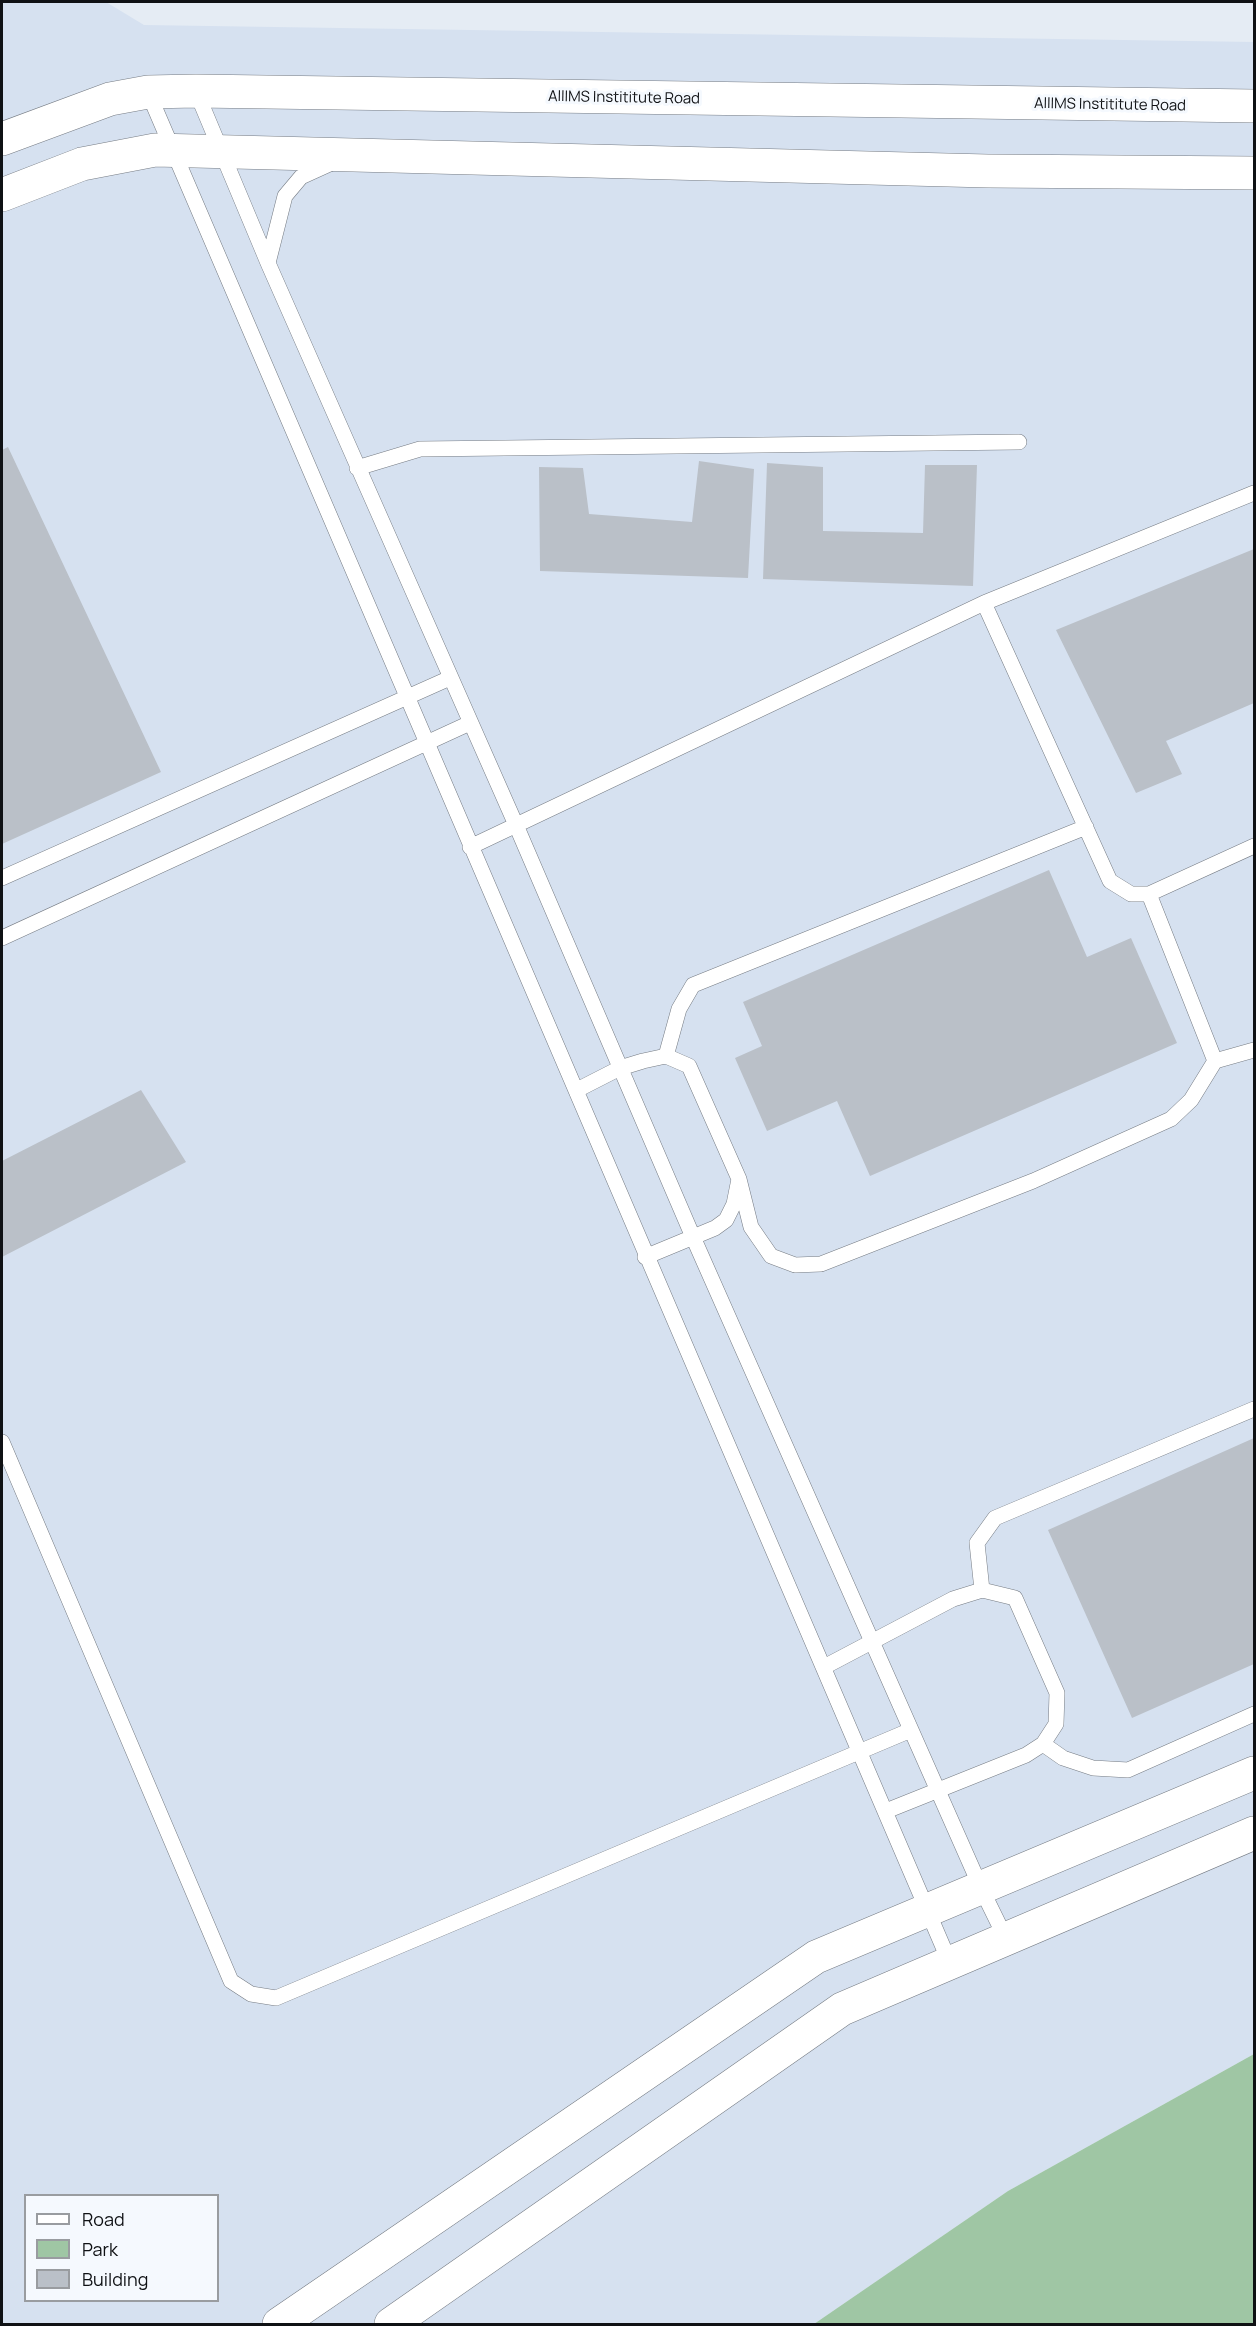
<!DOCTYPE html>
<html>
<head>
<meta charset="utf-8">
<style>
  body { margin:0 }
  #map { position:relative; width:1256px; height:2326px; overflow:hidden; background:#e5ecf4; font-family:Manrope,sans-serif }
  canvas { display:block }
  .frame { position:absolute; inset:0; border:3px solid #0f1114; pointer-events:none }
  .legend { position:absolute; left:24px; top:2194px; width:195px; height:108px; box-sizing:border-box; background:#f5f9fe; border:2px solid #999ca0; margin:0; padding:8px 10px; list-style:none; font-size:18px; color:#0f1114 }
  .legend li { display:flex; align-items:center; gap:12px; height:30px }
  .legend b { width:30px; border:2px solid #999ca0 }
</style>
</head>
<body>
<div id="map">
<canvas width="1256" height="2326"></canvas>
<div class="frame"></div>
<ul class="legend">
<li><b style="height:8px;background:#fff"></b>Road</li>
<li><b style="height:16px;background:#9fc6a4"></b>Park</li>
<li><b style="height:16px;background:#bac0c8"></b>Building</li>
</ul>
</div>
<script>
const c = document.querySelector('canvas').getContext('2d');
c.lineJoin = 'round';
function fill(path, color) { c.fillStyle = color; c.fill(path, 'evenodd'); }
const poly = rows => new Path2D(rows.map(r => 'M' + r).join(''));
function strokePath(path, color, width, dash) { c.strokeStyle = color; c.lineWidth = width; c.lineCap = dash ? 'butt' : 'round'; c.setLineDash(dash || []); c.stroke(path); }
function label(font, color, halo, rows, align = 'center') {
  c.font = font + ' Manrope,sans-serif'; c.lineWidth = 6; c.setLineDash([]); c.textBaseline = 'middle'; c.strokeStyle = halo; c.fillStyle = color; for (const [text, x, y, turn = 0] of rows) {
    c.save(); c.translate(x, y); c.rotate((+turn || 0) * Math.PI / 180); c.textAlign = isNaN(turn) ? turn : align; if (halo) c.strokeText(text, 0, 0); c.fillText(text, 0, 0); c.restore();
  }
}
fill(poly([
  [2,2,106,2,144,25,1254,42,1254,2054,1008,2191,814,2324,2,2324],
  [26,2196,218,2196,218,2300,26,2300]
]), '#d6e1f0');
fill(poly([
  [1254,2054,1254,2324,814,2324,1008,2191]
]), '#9fc6a4');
fill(poly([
  [8,447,161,772,2,844,2,450],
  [699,461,754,469,748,578,540,571,539,467,583,468,589,514,692,522],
  [767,463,823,467,823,531,923,533,925,465,977,465,973,586,763,579],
  [1254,549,1254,703,1166,741,1182,774,1136,793,1056,630],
  [1049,870,1087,957,1131,938,1177,1043,870,1176,837,1101,767,1131,735,1058,762,1046,743,1002],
  [141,1090,186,1162,2,1257,2,1161],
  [1254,1438,1254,1664,1132,1718,1048,1530]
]), '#bac0c8');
const service = poly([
  [196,91,268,263,516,825,693,1237,981,1888,1006,1939],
  [148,92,950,1963],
  [268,263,285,196,301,177,334,162],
  [357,468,420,449,1019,442],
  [984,603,1110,881,1131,894,1149,894,1254,846],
  [470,847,984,603,1254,493],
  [2,878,450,678],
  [1149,894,1215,1061],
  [2,938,470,723],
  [666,1056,679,1009,693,985,1086,827],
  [577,1090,620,1068,643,1061,666,1056,689,1066,739,1179,734,1204,726,1220,715,1228,645,1257],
  [739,1179,751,1227,771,1256,795,1265,821,1264,1033,1181,1171,1119,1191,1100,1215,1061,1254,1050],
  [2,1442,231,1981,251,1994,276,1998,911,1730],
  [982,1590,977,1543,995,1518,1254,1409],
  [824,1667,953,1599,982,1590,1015,1598,1057,1693,1056,1724,1043,1744,1026,1755,886,1811],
  [1043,1744,1063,1758,1093,1768,1128,1770,1254,1714]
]);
const tertiary = poly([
  [2,139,110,99,148,92,196,91,1254,106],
  [2,195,82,164,155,150,988,171,1254,173],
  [279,2324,816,1957,1254,1773],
  [391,2324,842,2009,1254,1833]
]);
strokePath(service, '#767c84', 16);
strokePath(tertiary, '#767c84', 34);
strokePath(service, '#fff', 15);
strokePath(tertiary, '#fff', 33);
label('15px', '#0f1114', '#f5f9fe', [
  ["AIIIMS Instititute Road",624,98,1],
  ["AIIIMS Instititute Road",1110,105,1]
]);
</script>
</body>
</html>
